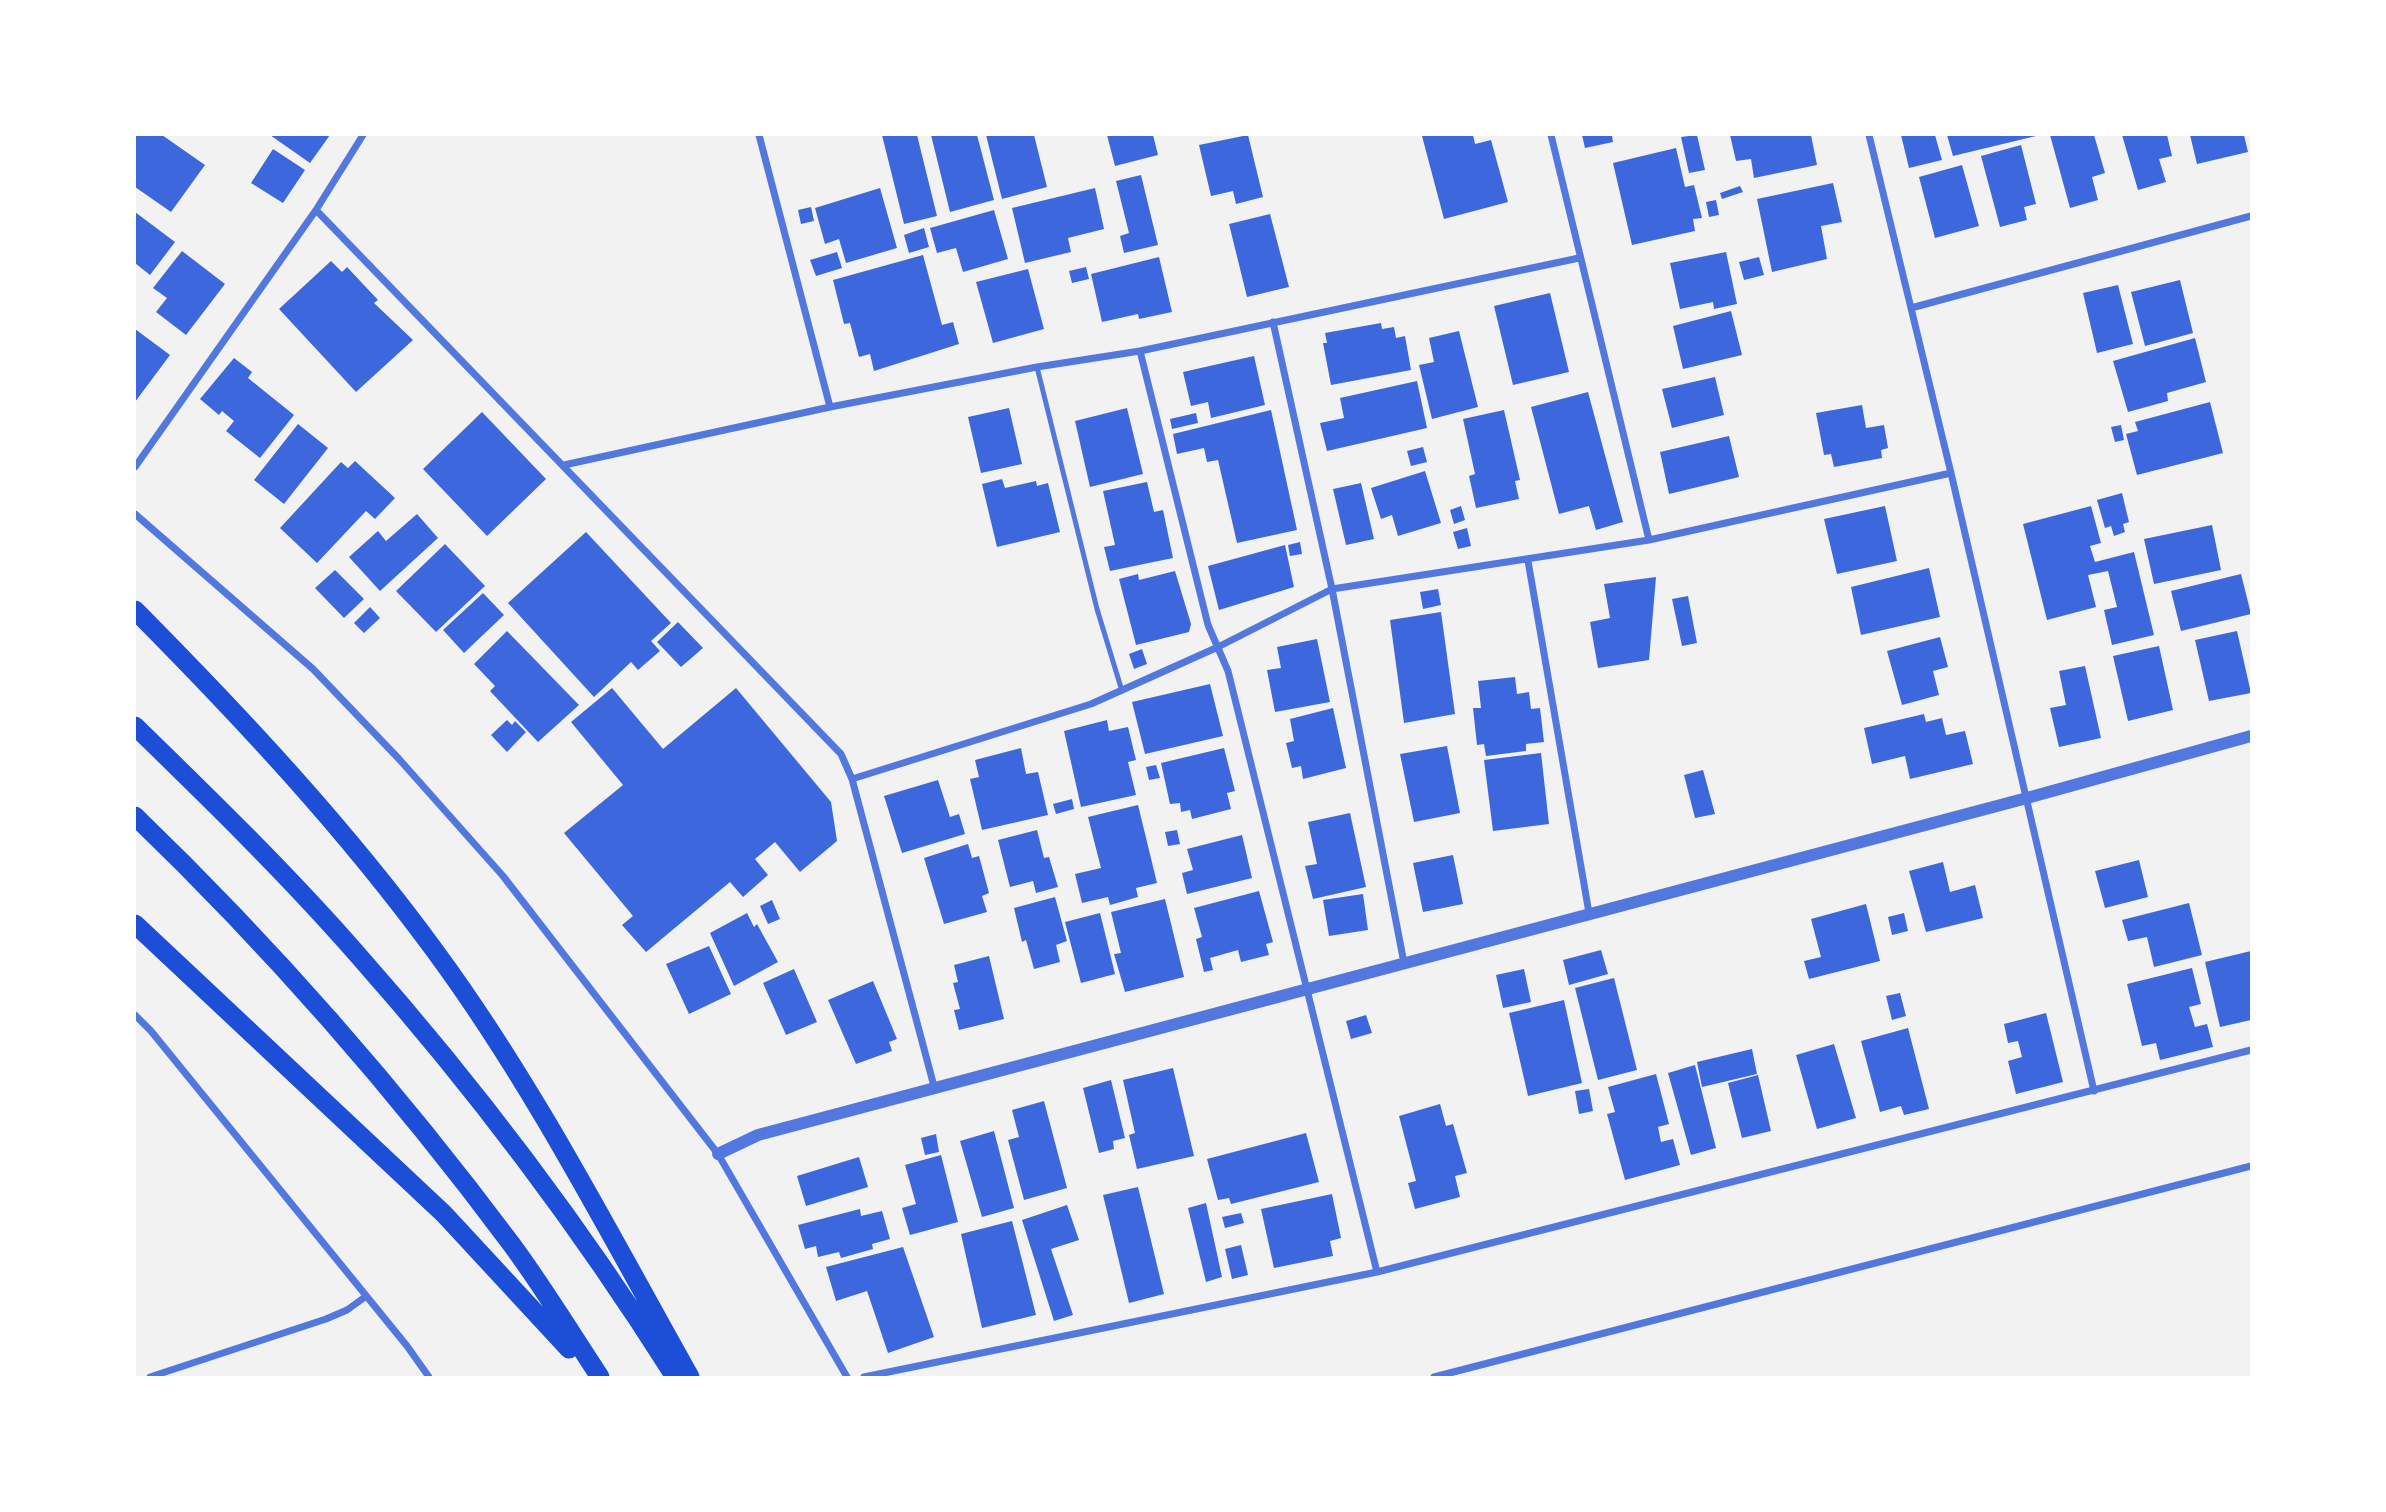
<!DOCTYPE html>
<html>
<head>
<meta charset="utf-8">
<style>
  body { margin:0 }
  #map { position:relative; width:2386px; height:1512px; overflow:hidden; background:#f2f2f2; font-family:"Titillium Web",sans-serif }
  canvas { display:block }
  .frame { position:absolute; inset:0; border:136px solid #fff; pointer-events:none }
</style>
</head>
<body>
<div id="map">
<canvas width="2386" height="1512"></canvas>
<div class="frame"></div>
</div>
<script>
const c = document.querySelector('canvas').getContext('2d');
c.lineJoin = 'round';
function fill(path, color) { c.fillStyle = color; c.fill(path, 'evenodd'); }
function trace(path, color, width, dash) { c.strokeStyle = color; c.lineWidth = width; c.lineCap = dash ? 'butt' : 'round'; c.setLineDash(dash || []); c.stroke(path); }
fill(new Path2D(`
  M135,135H162L205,165L171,212L135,187Z
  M270,135H330L310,163Z
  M882,135H917L937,216L904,224Z
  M931,135H977L994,200L950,212Z
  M986,135H1034L1047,187L1002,199Z
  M1107,135H1153L1158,155L1115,166Z
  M1248,135L1263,197L1236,204L1233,191L1211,196L1199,145Z
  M1428,135H1473L1475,144L1491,140L1508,202L1444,219L1422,136Z
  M1582,135H1612L1613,142L1585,148Z
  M1697,135L1705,170L1689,173L1681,137Z
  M1730,135H1811L1817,165L1754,178L1751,159L1736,161Z
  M1901,135H1935L1942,160L1909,168Z
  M1947,135H2036V136L1953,156Z
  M2050,135H2094L2105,173L2092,177L2098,200L2070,208Z
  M2122,135H2167L2172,156L2159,159L2166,182L2138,190Z
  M2190,135H2244L2248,152L2197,164Z
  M2021,145L2036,204L2024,207L2027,220L2000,227L1981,156Z
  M1676,148L1685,187L1694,185L1702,218L1693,219L1695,231L1632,245L1613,163Z
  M273,149L305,170L283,203L251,183Z
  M1962,165L1979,226L1935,238L1919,177Z
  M1141,175L1158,245L1124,253L1120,236L1129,233L1116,181Z
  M1833,183L1842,222L1821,226L1827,259L1772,272L1757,199Z
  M1740,186L1743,192L1722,199L1720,193Z
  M880,188L897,248L846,263L839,239L825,244L815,208Z
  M1095,188L1104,229L1068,238L1071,252L1025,263L1012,208Z
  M1716,200L1719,215L1709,217L1706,202Z
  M811,207L814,221L801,224L798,210Z
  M994,210L1008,259L963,272L956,248L937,253L930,228Z
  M135,212L175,242L150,275L135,263Z
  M1270,214L1289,287L1247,297L1229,224Z
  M924,228L929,247L909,253L904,235Z
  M182,251L225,284L186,335L156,312L167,298L153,288Z
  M837,252L842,268L816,276L810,260Z
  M1726,252L1737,304L1714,309L1713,302L1680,309L1670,263Z
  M923,255L942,325L953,322L959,344L874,371L870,354L859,357L850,323L844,324L833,280Z
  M1159,257L1172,312L1139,319L1138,314L1102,322L1091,274Z
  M1759,257L1764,275L1744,280L1739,262Z
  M331,261L342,272L347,267L378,300L374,303L413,340L356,392L279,309Z
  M1086,267L1089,279L1072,283L1069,271Z
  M1028,269L1044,329L993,343L976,282Z
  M2180,280L2193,333L2145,346L2131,292Z
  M2118,285L2133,344L2097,353L2083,293Z
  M1550,293L1569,372L1513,385L1494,306Z
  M1731,311L1742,355L1683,369L1673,326Z
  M1381,323L1382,329L1394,327L1396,338L1405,336L1411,370L1331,385L1323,343H1327L1325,333Z
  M135,329L170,355L135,402Z
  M1459,331L1478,407L1432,419L1419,365L1434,362L1429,338Z
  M2195,338L2206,382L2167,393L2168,401L2128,412L2113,361Z
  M1254,356L1265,405L1211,418L1208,402L1191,406L1183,372Z
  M234,358L252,372L248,378L294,415L260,458L226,431L234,421L222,411L219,415L200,399Z
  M1715,377L1724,415L1672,428L1662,389Z
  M1417,381L1427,428L1327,451L1320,423L1344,418L1340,398Z
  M1588,392L1623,522L1596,530L1589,506L1559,514L1531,407Z
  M2210,402L2223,453L2137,475L2126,434L2138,431L2135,422Z
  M1862,405L1866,428L1884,425L1888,448L1881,450L1882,458L1834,467L1831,454L1824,455L1816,413Z
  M1009,408L1022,464L981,473L968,417Z
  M1127,408L1143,474L1090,487L1075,421Z
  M1271,410L1297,530L1237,543L1218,460L1207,462L1204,448L1177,454L1173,434Z
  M1504,410L1520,480L1515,481L1519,499L1476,508L1469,476L1475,474L1463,419Z
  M482,412L546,479L487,536L423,469Z
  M1196,413L1198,423L1172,429L1170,419Z
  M298,424L328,448L284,504L254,480Z
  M2121,425L2124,440L2115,442L2111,427Z
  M1729,436L1739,477L1669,494L1660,452Z
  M1423,447L1427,462L1411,466L1407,451Z
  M355,461L395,498L375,519L366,511L317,563L280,528L341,462L348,468Z
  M1425,471L1441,523L1398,536L1392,515L1381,519L1371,488Z
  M1002,479L1005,488L1036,481L1037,486L1048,483L1060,532L997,547L982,484Z
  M1147,482L1154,512L1163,510L1173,558L1110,571L1104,547L1115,545L1103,491Z
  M1361,483L1374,539L1346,545L1333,489Z
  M2122,493L2129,522L2123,524L2125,532L2114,536L2111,526L2105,528L2097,500Z
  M1461,506L1465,520L1454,524L1450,510Z
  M1885,506L1897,561L1837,574L1824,519Z
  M2091,506L2101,543L2090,546L2095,562L2134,552L2154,635L2112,645L2104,610L2117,607L2108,571L2088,575L2096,607L2047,620L2023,524Z
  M417,514L438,538L380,591L349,557L378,531L386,541Z
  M2212,525L2221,570L2154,584L2144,539Z
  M1467,528L1471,546L1458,549L1453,532Z
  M586,532L671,623L651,641L660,651L638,670L631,662L594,697L508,603Z
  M1300,542L1302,554L1290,556L1288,545Z
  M445,544L485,586L436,632L396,591Z
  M1285,545L1294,587L1219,610L1208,566Z
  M1929,568L1940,617L1861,635L1851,587Z
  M335,570L364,599L344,618L315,588Z
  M1175,571L1191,624L1189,632L1136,645L1119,579L1138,574L1139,580Z
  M2241,574L2251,614L2181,631L2171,591Z
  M1656,577L1649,660L1598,668L1590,622L1610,618L1604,584Z
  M1438,589L1441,605L1423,609L1420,592Z
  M483,593L504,615L464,653L443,630Z
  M1688,596L1697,643L1682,646L1672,599Z
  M370,607L380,618L364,633L354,623Z
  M1441,612L1455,714L1404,723L1390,620Z
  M678,622L703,648L681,667L657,642Z
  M507,631L579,705L538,742L490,691L495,686L474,664Z
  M2237,631L2251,693L2209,701L2195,640Z
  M1940,637L1948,667L1933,671L1939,695L1902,705L1887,651Z
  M1317,639L1330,702L1275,712L1267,670L1281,668L1277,647Z
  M2159,646L2173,710L2128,721L2113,656Z
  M1142,649L1147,664L1134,669L1129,654Z
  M2085,666L2101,738L2059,747L2050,708L2066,705L2059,671Z
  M1515,677L1517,694L1529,692L1531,709L1540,708L1544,742L1526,744V751L1486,756L1484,744L1477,745L1473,708H1481L1478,681Z
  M1210,684L1223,736L1145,754L1132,702Z
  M612,688L663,749L736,688L831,802L837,841L800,872L775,842L755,859L768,875L743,897L730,882L646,952L622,925L633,916L564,833L623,785L571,722Z
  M1333,708L1346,768L1303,779L1301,766L1292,768L1286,743L1294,741L1290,719Z
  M1924,714L1926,722L1942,718L1946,735L1965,731L1973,764L1910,779L1905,756L1872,764L1864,728Z
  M507,720L512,725L515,721L526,732L507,752L491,735Z
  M1107,720L1109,731L1128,727L1136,760L1128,762L1136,795L1081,807L1064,731Z
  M1447,746L1460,813L1414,822L1400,754Z
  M1021,748L1026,774L1038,772L1048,815L982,830L970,779L979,777L975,760Z
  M1224,748L1235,791L1227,793L1231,809L1192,819L1190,810L1181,812L1180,803L1170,804L1161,763Z
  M1541,753L1549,824L1493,831L1484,760Z
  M1156,765L1160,778L1149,780L1146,767Z
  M1703,770L1715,814L1695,818L1684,775Z
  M938,780L950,817L959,814L965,834L902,853L884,796Z
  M1072,799L1074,809L1056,814L1053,804Z
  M1138,805L1157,883L1136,888L1138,897L1110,905L1108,897L1082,903L1075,874L1101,868L1088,817Z
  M1350,813L1366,887L1313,899L1305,866L1317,864L1308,822Z
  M1037,830L1044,858L1049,857L1058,887L1036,893L1033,881L1010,887L998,840Z
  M1177,830L1180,844L1168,846L1165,832Z
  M1242,835L1252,878L1187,894L1182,873L1193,870L1187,849Z
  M968,844L972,858L979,856L989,893L982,896L987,912L944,924L924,858Z
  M1453,855L1463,904L1423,912L1413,863Z
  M2139,860L2148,897L2105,908L2095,871Z
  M1943,862L1950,892L1975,885L1983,918L1926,932L1909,871Z
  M1259,891L1273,942L1266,944L1269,955L1241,962L1238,950L1210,958L1213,970L1204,972L1196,939L1202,937L1194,908Z
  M1363,894L1368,930L1329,936L1323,900Z
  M1055,897L1067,941L1056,945L1060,962L1034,969L1026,940L1022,942L1014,908Z
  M1165,899L1184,977L1125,992L1114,954L1121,953L1111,912Z
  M772,900L780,919L768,924L760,906Z
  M2189,903L2202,955L2154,967L2147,937L2128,941L2122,920Z
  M1866,904L1880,961L1809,979L1804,961L1821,957L1811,919Z
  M747,913L754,927L757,924L778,962L734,986L710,933Z
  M1100,913L1115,974L1081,983L1065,922Z
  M1904,913L1908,931L1892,935L1888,917Z
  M709,946L731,994L689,1014L666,964Z
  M1601,950L1608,974L1569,985L1563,960Z
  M2251,951V1020L2220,1027L2205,962Z
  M989,956L1004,1019L959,1030L954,1010L960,1009L953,983L958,982L954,965Z
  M2192,968L2201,1004L2189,1007L2195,1027L2207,1024L2213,1047L2160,1060L2156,1043L2142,1046L2127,984Z
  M794,969L817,1022L786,1035L763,983Z
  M1524,969L1531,1002L1503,1008L1496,975Z
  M1614,978L1637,1070L1598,1080L1575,988Z
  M873,981L897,1039L889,1042L892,1051L856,1064L828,1000Z
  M1900,993L1906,1016L1892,1020L1886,996Z
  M1564,1000L1582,1083L1528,1096L1509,1013Z
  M2046,1013L2063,1082L2016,1094L2008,1061L2022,1057L2018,1041L2008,1043L2004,1024Z
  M1366,1015L1372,1033L1351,1039L1346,1021Z
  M1908,1028L1929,1109L1904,1115L1901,1106L1880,1112L1861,1041Z
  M1834,1044L1856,1118L1817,1129L1796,1055Z
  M1752,1049L1757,1074L1702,1087L1697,1062Z
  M1695,1065L1716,1148L1691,1155L1668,1073Z
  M1173,1068L1194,1156L1137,1169L1129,1135L1135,1133L1123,1080Z
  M1656,1074L1669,1124L1658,1127L1661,1142L1673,1139L1680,1165L1625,1180L1607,1114L1615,1112L1608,1087Z
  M1758,1075L1771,1131L1742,1138L1728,1083Z
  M1111,1080L1125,1138L1113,1141L1114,1149L1099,1153L1083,1088Z
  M1589,1089L1593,1111L1579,1114L1575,1091Z
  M1044,1101L1067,1188L1024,1200L1008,1140L1019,1137L1012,1110Z
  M1440,1104L1446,1126L1453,1124L1467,1173L1455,1176L1460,1197L1415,1209L1408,1183L1416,1181L1399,1116Z
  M994,1131L1014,1208L982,1217L960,1141Z
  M1306,1133L1319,1182L1231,1204L1229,1198L1218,1200L1207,1159Z
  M936,1134L939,1152L925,1155L921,1138Z
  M941,1155L958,1222L910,1235L902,1208L916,1204L905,1165Z
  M859,1157L868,1187L806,1206L797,1176Z
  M1138,1187L1164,1294L1129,1303L1103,1195Z
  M1332,1194L1341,1238L1330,1241L1333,1256L1274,1268L1261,1209Z
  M1206,1203L1222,1277L1206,1282L1188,1208Z
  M1067,1205L1079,1240L1051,1249L1073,1315L1054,1321L1022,1220Z
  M860,1209L861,1216L882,1211L890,1239L872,1244L873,1249L841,1258L839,1252L818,1257L816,1246L805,1249L798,1225Z
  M1241,1213L1244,1223L1225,1228L1222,1217Z
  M1012,1221L1036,1315L982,1328L961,1234Z
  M1241,1245L1248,1275L1232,1279L1225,1249Z
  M903,1247L934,1337L888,1353L867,1291L836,1301L826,1267Z`), '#3d67dc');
trace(new Path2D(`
  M1037,367L1097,609L1122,691`), '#5277de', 5);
trace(new Path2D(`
  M759,135L830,407
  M1551,135L1649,540
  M1869,135L1951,473L2094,1091
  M316,210L841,754L852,779L935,1090
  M1911,308L2251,216
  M1273,322L1332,589L1404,963
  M1140,351L1208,625L1228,671L1377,1272
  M564,465L830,407L1037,367L1140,351L1579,258
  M135,467L316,210L363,135
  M135,514L313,669L399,759L503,876L718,1154L847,1377
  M1528,561L1589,913
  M852,779L1091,704L1218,647L1332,589L1649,540L1951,473
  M135,1015L151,1031L407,1346L429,1377
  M150,1377L326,1319L347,1310L365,1297
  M864,1377L1377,1272L2251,1050
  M1434,1377L2251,1166`), '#5277de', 7);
trace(new Path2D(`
  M718,1154L758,1135L2027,798L2251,736`), '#5277de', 12);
trace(new Path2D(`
  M135,610C242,718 345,828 435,951C533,1084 609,1233 690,1377
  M135,726C211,800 287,874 357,954C474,1086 581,1228 675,1377
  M135,816C272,948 398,1092 512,1245C543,1287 571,1333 600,1377
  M135,924L444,1214L569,1349`), '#1d4ed8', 19);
</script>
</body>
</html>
